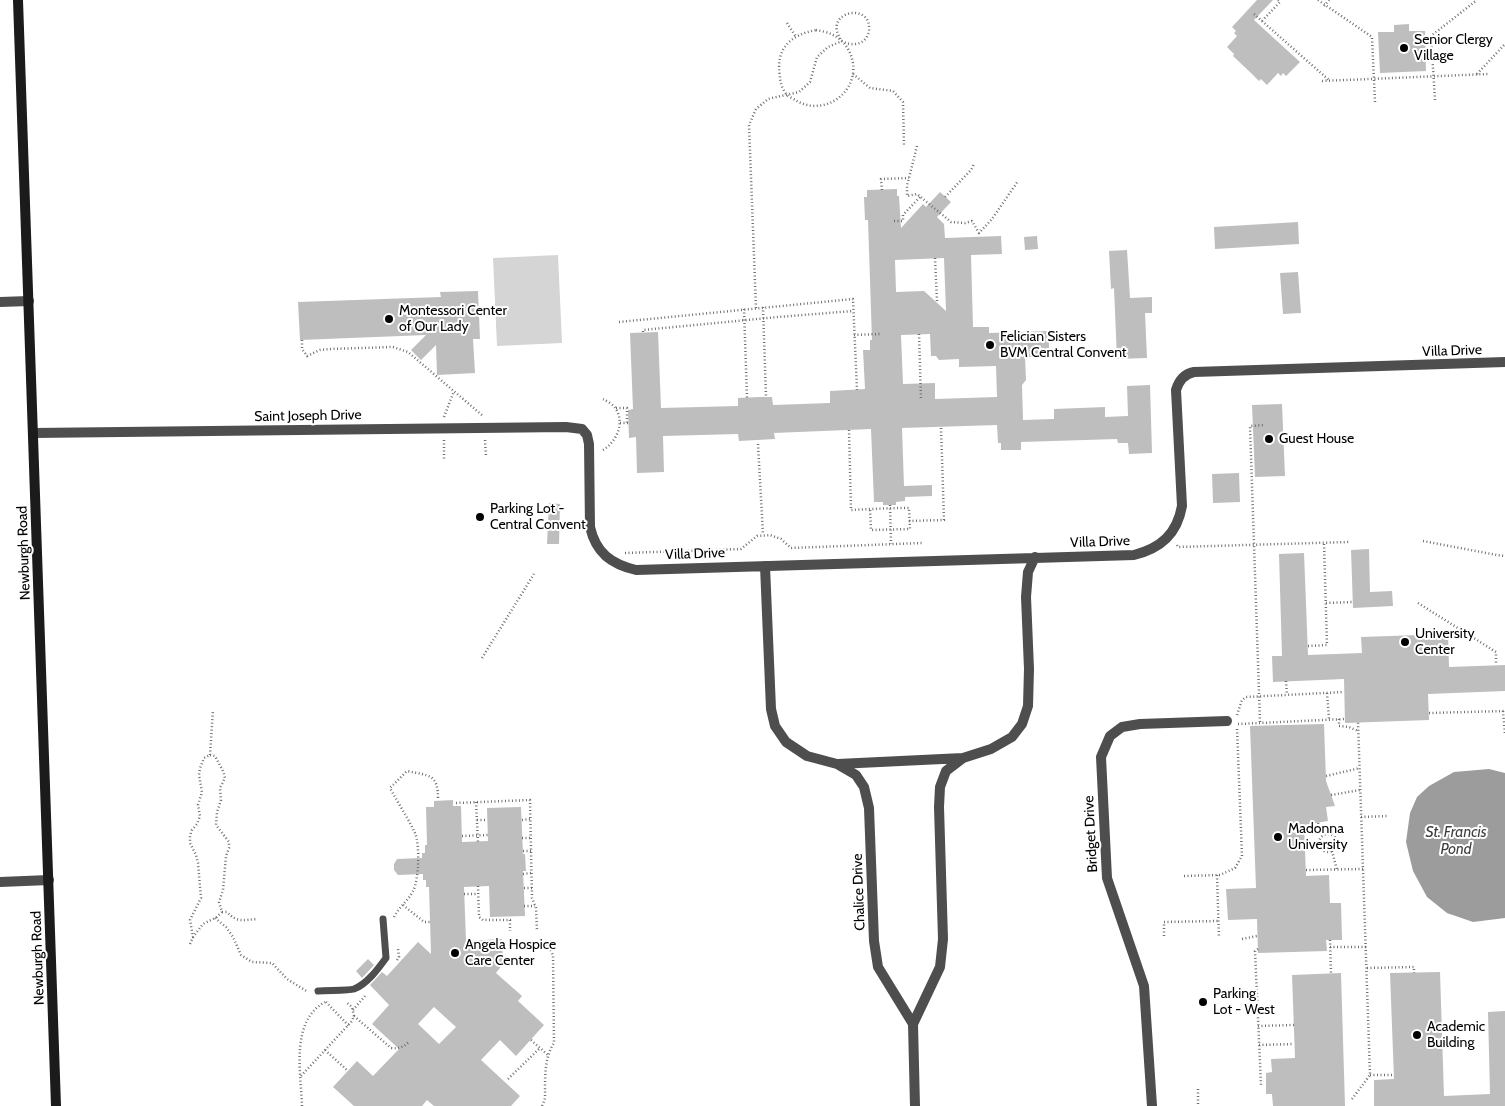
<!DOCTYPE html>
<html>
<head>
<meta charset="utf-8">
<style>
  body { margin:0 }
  canvas { display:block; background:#fff }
</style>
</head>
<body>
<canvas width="1505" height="1106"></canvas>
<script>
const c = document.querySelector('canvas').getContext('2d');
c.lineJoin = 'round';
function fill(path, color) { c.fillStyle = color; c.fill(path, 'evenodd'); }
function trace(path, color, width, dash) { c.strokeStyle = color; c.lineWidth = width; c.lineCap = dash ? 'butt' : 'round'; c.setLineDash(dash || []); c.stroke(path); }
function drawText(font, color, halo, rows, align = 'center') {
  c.font = font + ' Cabin,sans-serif'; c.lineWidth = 4; c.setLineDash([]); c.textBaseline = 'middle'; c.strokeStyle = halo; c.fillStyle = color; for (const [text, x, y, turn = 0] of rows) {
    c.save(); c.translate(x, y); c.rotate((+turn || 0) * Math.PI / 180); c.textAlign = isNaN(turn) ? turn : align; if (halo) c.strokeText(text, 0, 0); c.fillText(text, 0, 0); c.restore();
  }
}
fill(new Path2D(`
  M558,255L562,343L497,346L493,258Z`), '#d5d5d5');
fill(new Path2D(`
  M1489,769L1505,773V918L1473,922L1447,913L1427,897L1413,871L1406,842L1410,813L1417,797L1429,786L1454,772Z`), '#9c9c9c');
fill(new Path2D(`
  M1257,0H1273L1254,20L1300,62L1286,76L1283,73L1281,76L1278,73L1267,85L1261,79L1259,81L1252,74L1233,56L1234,54L1227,47L1237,36L1234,33L1236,31L1232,27Z
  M1409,24V31H1425L1426,71L1380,73L1378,32H1394V25Z
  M897,189V196H899L901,228L923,204L926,207L940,192L951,202L937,217L944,224L945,238L1001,236L1002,254L971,255L973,327H989V333L1049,331V353H1045V357H1025L1026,380L1022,385L1023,420L1054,419V409L1105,407V417L1128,416L1127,386L1150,385L1152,453L1129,454L1128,443H1118L1117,439L1021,442V450H1001V443H998L997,425L902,428L904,486L932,485V496L905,497V501L896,502V505H883V502H874L871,429L774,433L775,439L739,441L738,434L663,436L664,472L637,473L636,437L629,438L628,410L633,409L630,333L658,332L661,408L738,406V398L760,397H772L773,405L830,403V391L865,389L863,350H870V340H872L868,220H865L864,197H867V190ZM944,258L946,311L924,291L896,292L895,260ZM930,334L931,356H936L939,360L959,359V367L996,366L997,397L935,399V383L903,384L901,335Z
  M1298,222L1299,244L1215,249L1214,227Z
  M1037,236L1038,249L1025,250L1024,237Z
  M1127,250L1130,298L1152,297V313H1145L1147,358L1117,359L1114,288L1111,289L1109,251Z
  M1298,272L1301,313L1283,314L1280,273Z
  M478,291L480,339H473L475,373L437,375L436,345L421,360L411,350L426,335L300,340L298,302L441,297L440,292Z
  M1282,404L1285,476L1255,477L1252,405Z
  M1239,473L1240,502L1213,503L1212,474Z
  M549,503L560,504L559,544H547Z
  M1369,549L1370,592L1392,591L1393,606L1353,608L1351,550Z
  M1304,553L1308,655L1362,653L1361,637L1448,634L1449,667L1505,665V691L1428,694L1429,720L1345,723L1344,679L1273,682L1272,656H1282L1279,554Z
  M1324,724L1326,781L1335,806L1326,807L1328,821L1304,825L1306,876L1329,875L1330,903H1341L1342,940H1326L1327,951L1258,953L1257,919L1228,920L1226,889L1256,888L1250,726Z
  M453,800V806H461L462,842L488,841L487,808L521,807L523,854H525L526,871H523L525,916L490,917L489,886L464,887L466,941L502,939L503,964L496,973L522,996L518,1001L544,1025L516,1056L500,1040L481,1060L520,1096L511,1106H434L427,1100L422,1106H354L333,1087L357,1061L373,1076L399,1049L372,1024L389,1005L370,985L382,972L387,976L418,942L431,954L429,887H426V880H423V874L398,875L394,870V864L397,859L422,858V853H425V845H427L426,807H434V801ZM434,1007L456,1027L439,1044L418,1024Z
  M368,959L374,965L362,978L356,971Z
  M1440,972L1444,1096L1490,1094L1488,1012L1505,1011V1106H1374V1080L1394,1079L1390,973Z
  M1341,973L1345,1106H1273L1272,1094H1266V1073L1272,1072L1271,1059L1295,1058L1292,975Z`), '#bebebe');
trace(new Path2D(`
  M1318,0L1372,37L1375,102
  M1324,6L1329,0
  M1254,14L1330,81
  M1262,21L1280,2L1278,0
  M787,23L796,37
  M816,30C821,31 827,32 831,34C852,43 860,70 847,89C836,105 814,111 797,101C794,99 789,97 787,95C783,91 780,82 780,77C775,49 790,35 816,30Z
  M853,74L870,88L893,91L903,102L904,145
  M1477,74L1505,44
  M1322,81L1488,74
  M1435,100L1431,36L1477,0
  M917,146L907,186V196L917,194L951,222L965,223L972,221L979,233L992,219L1018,181
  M882,190L881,179L909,178
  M945,197L971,170L974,164
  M894,221H903V215L920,197
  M935,258L937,301
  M763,307L766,397
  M756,308L749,125L756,109L768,99L799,92L810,82L817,57L828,47L842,41C852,47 867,45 869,30C872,1 820,12 842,41
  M744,309L747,398
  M619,322L853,299L857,390
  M643,332V330L778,317L853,311
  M919,334L921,399
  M854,335L880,334
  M302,340V349L307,356L320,350L329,349L393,347L408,352L483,416
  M616,408H627V423
  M444,417L454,391
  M620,423H629
  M849,430L851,510C870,509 890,508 909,508L910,529L871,530L870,509
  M444,440V459
  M485,440L486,457
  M758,444L763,535
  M603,450C616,442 625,424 616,409C614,405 607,401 603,399
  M890,505L891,544
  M909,521L944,520L941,427
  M1423,541L1497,555L1505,556
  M1177,545L1178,547L1349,542
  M625,553L741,549L757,536L770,535L781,539L791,548L922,543
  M1326,603L1353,602
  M1418,603L1496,652V665
  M1308,646L1327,645L1324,544
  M482,658L534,574
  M1286,681L1287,695
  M1327,693L1329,719
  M1503,711L1505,734
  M1429,713L1505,711
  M1237,715L1242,700L1246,697L1344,692
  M1339,719V726L1349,727L1358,731
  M1260,722L1250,426L1264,425
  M1238,724L1345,719
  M210,755L215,756L223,771L225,778L220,788L221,800L217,812L216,825L229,842V848L226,856L223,890L219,902L222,912L217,917L203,924L193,937L190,920L201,898L198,863L196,855L190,843V836L192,830L197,824L200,816L198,805L202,792L199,775L200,768L204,758Z
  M210,755L213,710
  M1326,776L1360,768
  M1331,795L1360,790
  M476,802L478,842
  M456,803L530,800L532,898L536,908L537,931
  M1361,817L1388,816
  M477,820H487
  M522,820L530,819
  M1318,823L1323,835
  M1319 843a9 9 0 1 1 18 0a9 9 0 1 1-18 0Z
  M462,836L488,835
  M522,838H531
  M523,851H531
  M1332,851L1337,870
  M1306,870L1363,869
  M523,874L532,873
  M1217,875L1219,938
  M1184,876L1220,875L1235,868L1242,856L1237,728
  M478,886L479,917L483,920H510V931
  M524,888H532
  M464,894H478
  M403,905L424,922H430
  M524,906H535
  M222,912H227C237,923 244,920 257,919
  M394,917C399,907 408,901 413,891C419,881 420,844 415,833C408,818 398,803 390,788L407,771C429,776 438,773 438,799
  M215,918L226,927L233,937L241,955L252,962L272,963L287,979L308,992
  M1164,936V922L1219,921
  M1242,939L1257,936
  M1330,940L1331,973
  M190,944L193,937
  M1330,947H1366
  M1258,949L1255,951L1261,1085
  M397,960L399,957L398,949
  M1367,968L1414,967V973
  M326,1002L349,1026
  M353,1010L365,996
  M354,1016L391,1048C400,1049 403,1047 409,1042
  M1258,1026L1294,1025
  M531,1040L548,1055
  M1259,1045L1294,1044
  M325,1050L348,1071
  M1370,1075H1394
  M301,1076L352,1021L354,1016L352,1007L346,1002
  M508,1079L540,1048
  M1198,1089V1106
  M1352,1099L1370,1075L1358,722
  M302,1106C301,1073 290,1021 325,1002
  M542,1106C546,1098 545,1095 545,1086C545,1071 546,1055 554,1043L553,955L549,947L542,945`), '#707070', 2.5, [1, 2.5]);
trace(new Path2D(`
  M318,991C326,990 348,991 354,989C367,984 378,969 386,958L383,919`), '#4e4e4e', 7);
trace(new Path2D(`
  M0,302L29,301
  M33,433L566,427L582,429L587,435L589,444L590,527C596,553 611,564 636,570L1134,555C1161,548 1177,534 1182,506L1176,390C1179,380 1184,374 1194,372L1505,362
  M765,566L771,709L775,726L786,742L807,756L837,764L856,775L864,787L869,808L874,941L878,967L913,1024
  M838,764L963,758
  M0,882L49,880
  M915,1106L913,1024L940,967L943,939L939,807L940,787L946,771L963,758L991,749L1012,737L1022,724L1028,706L1029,669L1026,597L1028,572L1035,557
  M1152,1106L1144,986L1107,878L1101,757L1110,736L1122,727L1140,724L1227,721`), '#4e4e4e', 10);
trace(new Path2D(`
  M18,0L56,1106`), '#1b1b1b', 10);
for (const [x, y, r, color] of [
  [1404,48,5,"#000"],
  [389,319,5,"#000"],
  [990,345,5,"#000"],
  [1269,439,5,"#000"],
  [480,517,5,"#000"],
  [1405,642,5,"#000"],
  [1278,837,5,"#000"],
  [455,953,5,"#000"],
  [1203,1002,5,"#000"],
  [1417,1035,5,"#000"]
]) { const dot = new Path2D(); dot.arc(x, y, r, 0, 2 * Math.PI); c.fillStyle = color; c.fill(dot); trace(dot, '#fff', 2); }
drawText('14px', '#000', '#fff', [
  ["Senior Clergy",1414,40],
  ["Village",1414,56],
  ["Montessori Center",399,311],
  ["of Our Lady",399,327],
  ["Felician Sisters",1000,337],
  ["BVM Central Convent",1000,353],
  ["Guest House",1279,439],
  ["Parking Lot -",490,509],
  ["Central Convent",490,525],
  ["University",1415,634],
  ["Center",1415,650],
  ["Madonna",1288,829],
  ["University",1288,845],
  ["Angela Hospice",465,945],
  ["Care Center",465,961],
  ["Parking",1213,994],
  ["Lot - West",1213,1010],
  ["Academic",1427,1027],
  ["Building",1427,1043]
], 'left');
drawText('14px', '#000', '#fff', [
  ["Villa Drive",1452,351,-2],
  ["Saint Joseph Drive",308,416,-1],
  ["Villa Drive",1100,542,-2],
  ["Newburgh Road",24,553,-92],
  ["Villa Drive",695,554,-2],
  ["Bridget Drive",1091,834,-93],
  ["Chalice Drive",859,892,-92],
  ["Newburgh Road",38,958,-92]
]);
drawText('italic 15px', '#3d3d3d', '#fff', [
  ["St. Francis",1456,833],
  ["Pond",1456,850]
]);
</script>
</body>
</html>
